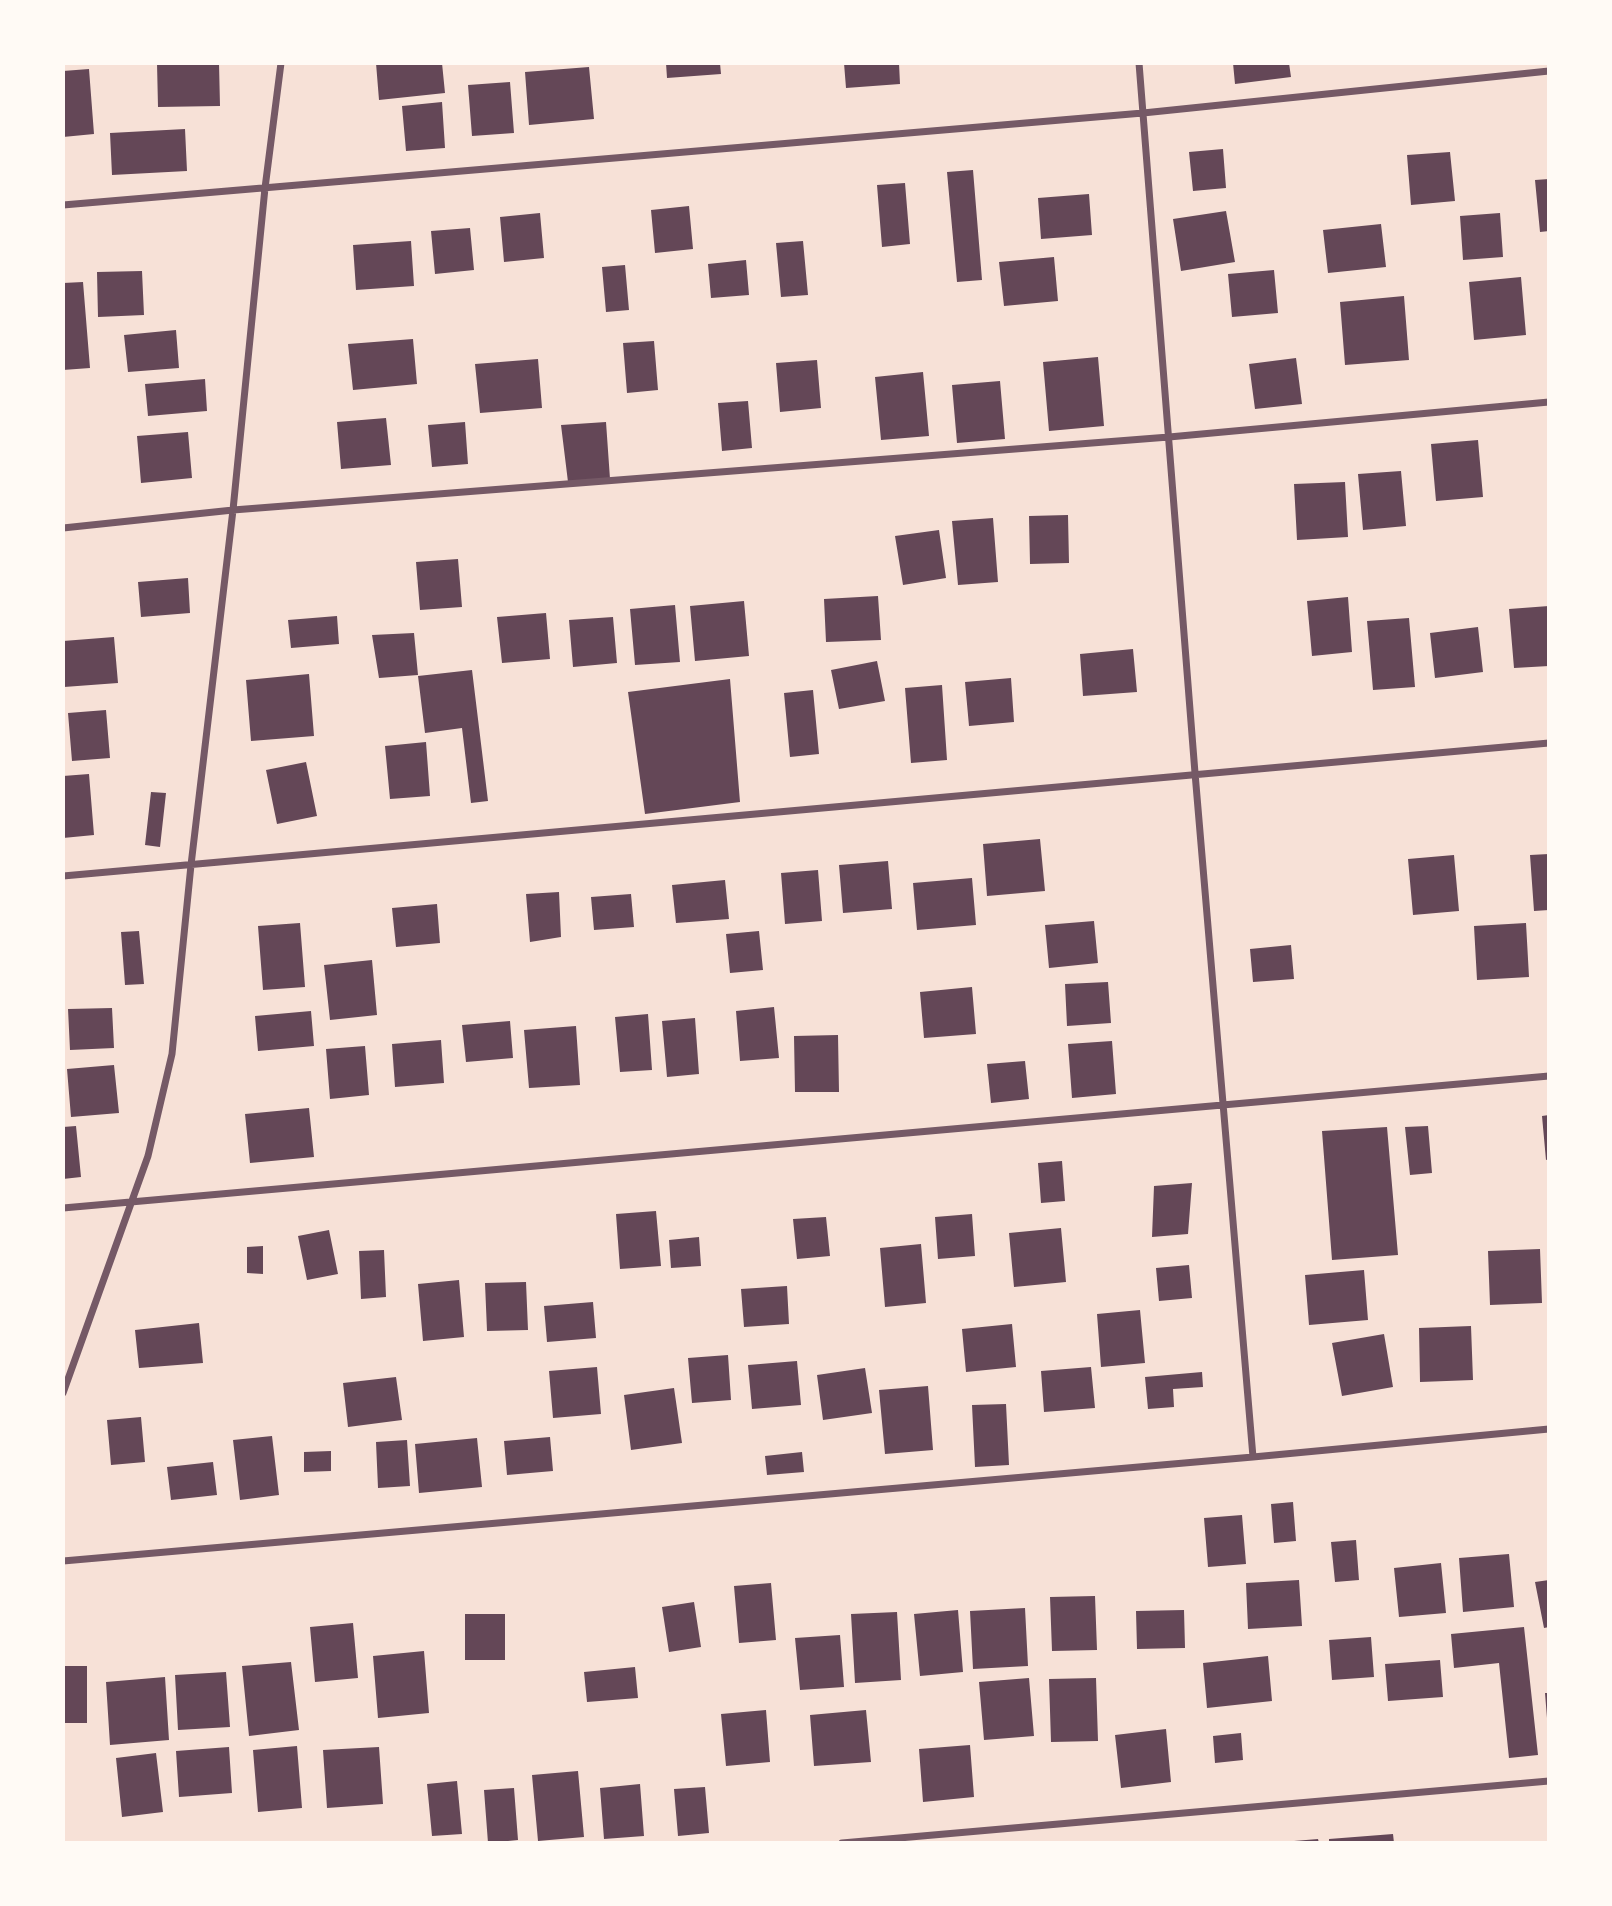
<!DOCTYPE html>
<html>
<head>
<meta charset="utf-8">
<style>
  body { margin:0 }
  #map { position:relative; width:1612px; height:1906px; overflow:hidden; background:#f7e1d7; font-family:Lato,sans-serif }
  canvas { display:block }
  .frame { position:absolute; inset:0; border:65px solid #fffaf5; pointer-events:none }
</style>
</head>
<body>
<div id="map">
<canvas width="1612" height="1906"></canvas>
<div class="frame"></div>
</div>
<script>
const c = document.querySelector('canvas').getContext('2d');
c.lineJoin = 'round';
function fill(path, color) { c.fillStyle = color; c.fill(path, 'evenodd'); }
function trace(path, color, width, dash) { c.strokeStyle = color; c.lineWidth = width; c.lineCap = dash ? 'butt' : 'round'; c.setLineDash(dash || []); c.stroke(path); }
fill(new Path2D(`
  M157,63H219L220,106L158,107Z
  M376,63H442L445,93L379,100Z
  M666,63H720L721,74L667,78Z
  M844,63H899L900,84L846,88Z
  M1233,63H1289L1291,77L1235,84Z
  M589,67L594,119L529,125L525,72Z
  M89,69L94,134L63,137V71Z
  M510,82L514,133L472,136L468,85Z
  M442,102L445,148L406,151L402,106Z
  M185,129L187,171L112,175L110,133Z
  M1223,149L1226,188L1193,191L1189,152Z
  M1450,152L1455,201L1411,205L1407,155Z
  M973,170L982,280L957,282L947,172Z
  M1549,179V231L1540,232L1535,180Z
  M905,183L910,244L882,247L877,185Z
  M1089,194L1092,235L1041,239L1038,198Z
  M689,206L693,249L655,253L651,210Z
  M1226,211L1235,262L1181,271L1173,219Z
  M540,213L544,258L504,262L500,217Z
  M1500,213L1503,257L1463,260L1460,216Z
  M1381,224L1386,267L1328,273L1323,230Z
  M470,228L474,270L435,274L431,231Z
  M411,241L414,286L356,290L353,245Z
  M803,241L808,295L781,297L776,243Z
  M1054,257L1058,301L1004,306L999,262Z
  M746,260L749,295L711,298L708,264Z
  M625,265L629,310L606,312L602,267Z
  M1274,270L1278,313L1232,317L1228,274Z
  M142,271L144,315L98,317L97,272Z
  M1521,277L1526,335L1474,340L1469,282Z
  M83,282L90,368L63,370V283Z
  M1404,296L1409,360L1345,365L1340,302Z
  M176,330L179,368L128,372L124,335Z
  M413,339L417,384L353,390L348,344Z
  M654,341L658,390L627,393L623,343Z
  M1098,357L1104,426L1049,431L1043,362Z
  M1296,358L1302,404L1255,409L1249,364Z
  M538,359L542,408L480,413L475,364Z
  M817,360L821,408L780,412L776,363Z
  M923,372L929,436L881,440L875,377Z
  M205,379L207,411L148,416L145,384Z
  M1000,381L1005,439L957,443L952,385Z
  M748,401L752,448L722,451L718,403Z
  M386,418L391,465L341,469L337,422Z
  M465,422L468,464L432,467L428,425Z
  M606,422L610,479L568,482L561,425Z
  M188,432L192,478L141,483L137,436Z
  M1478,440L1483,497L1436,501L1431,444Z
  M1401,471L1406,526L1363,530L1358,474Z
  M1345,482L1348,537L1297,540L1294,484Z
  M1068,515L1069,563L1030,564L1029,516Z
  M993,518L998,582L958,585L952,521Z
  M939,530L946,578L903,585L895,536Z
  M458,559L462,607L420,610L416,562Z
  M188,578L190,613L141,617L138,582Z
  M878,596L881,640L826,642L824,599Z
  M1348,597L1352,652L1312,656L1307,601Z
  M744,601L749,656L695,661L690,606Z
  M675,605L680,662L635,665L630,609Z
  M1549,606V666L1514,668L1509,609Z
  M546,613L550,659L502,663L497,617Z
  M337,616L339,644L291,648L288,620Z
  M613,617L617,663L573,667L569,620Z
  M1409,618L1415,687L1373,690L1367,621Z
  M1478,627L1483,672L1435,678L1430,633Z
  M414,633L418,675L379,678L372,635Z
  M114,637L118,683L64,687L63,641Z
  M1133,649L1137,692L1083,696L1080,654Z
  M877,661L885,701L839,709L831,670Z
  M472,670L488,801L471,803L462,728L425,733L418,676Z
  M309,674L314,736L251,741L246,680Z
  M1011,678L1014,722L969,726L965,682Z
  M730,679L740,802L645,814L628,692Z
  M942,685L947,760L911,763L905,688Z
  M813,690L819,754L790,757L784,693Z
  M106,710L110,758L72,761L68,713Z
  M426,742L430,796L390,799L385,746Z
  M306,762L317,816L277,824L266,770Z
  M89,774L94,835L63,838V776Z
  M151,792L166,793L160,847L145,845Z
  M1040,839L1045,891L987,896L983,844Z
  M1549,854V910L1534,911L1530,855Z
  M1454,855L1459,911L1413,915L1408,859Z
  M888,861L892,909L843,913L839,865Z
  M818,870L822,921L785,924L781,873Z
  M972,878L976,925L917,930L913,883Z
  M725,880L729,919L676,923L672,885Z
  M559,892L561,937L530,942L526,894Z
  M631,894L634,927L594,930L591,897Z
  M437,904L440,943L396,947L392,908Z
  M1094,921L1098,963L1049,968L1045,925Z
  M300,923L305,987L263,990L258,926Z
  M1526,923L1529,977L1477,980L1474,926Z
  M139,931L144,984L125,985L121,932Z
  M759,931L763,970L730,973L726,934Z
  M1291,945L1294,979L1253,982L1250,949Z
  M372,960L377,1015L330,1020L324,965Z
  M1108,982L1111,1023L1067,1026L1065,984Z
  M972,987L976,1034L924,1038L920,992Z
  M774,1007L779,1058L740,1061L736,1011Z
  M112,1008L114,1048L70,1050L68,1009Z
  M311,1011L314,1046L258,1051L255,1016Z
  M648,1014L652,1070L620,1072L615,1017Z
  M695,1018L699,1074L667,1077L662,1021Z
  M510,1021L513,1058L466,1062L462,1025Z
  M576,1026L580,1085L529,1088L524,1030Z
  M838,1035L839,1092H795L794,1036Z
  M441,1040L444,1083L395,1087L392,1044Z
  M1112,1041L1116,1094L1072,1098L1068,1044Z
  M365,1046L369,1095L330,1099L326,1049Z
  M1025,1061L1029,1099L991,1103L987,1064Z
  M114,1065L119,1113L71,1117L67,1069Z
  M309,1108L314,1157L250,1163L245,1114Z
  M1549,1115V1159L1546,1160L1542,1116Z
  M76,1126L81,1177L63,1179V1127Z
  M1428,1126L1432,1173L1410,1175L1405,1127Z
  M1387,1127L1398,1255L1332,1260L1322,1131Z
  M1062,1161L1065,1201L1041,1203L1038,1163Z
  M1192,1183L1188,1234L1152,1237L1154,1186Z
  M656,1211L661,1266L620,1269L616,1214Z
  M972,1214L975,1256L938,1259L935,1217Z
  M826,1217L830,1256L797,1259L793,1219Z
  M1061,1228L1066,1282L1014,1287L1009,1233Z
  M329,1230L338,1274L307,1280L298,1236Z
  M699,1237L701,1266L671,1268L669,1240Z
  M921,1244L926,1303L885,1307L880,1248Z
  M263,1246V1274L247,1273V1247Z
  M1540,1249L1542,1303L1490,1305L1488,1251Z
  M384,1250L386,1297L361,1299L359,1251Z
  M1189,1265L1192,1298L1159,1301L1156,1268Z
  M1364,1270L1368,1320L1309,1325L1305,1275Z
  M459,1280L464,1337L423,1341L418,1284Z
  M526,1282L528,1330L487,1331L485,1283Z
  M787,1286L789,1324L744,1327L741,1289Z
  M593,1302L596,1338L547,1342L544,1306Z
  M1140,1310L1145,1363L1101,1367L1097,1314Z
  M199,1323L203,1363L139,1368L135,1330Z
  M1012,1324L1016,1367L966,1372L962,1329Z
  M1471,1326L1473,1380L1420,1382L1419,1328Z
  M1384,1334L1393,1387L1342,1396L1332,1343Z
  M728,1355L731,1400L692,1403L688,1358Z
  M797,1361L801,1405L752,1409L748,1365Z
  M597,1367L601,1414L553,1418L549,1371Z
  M1091,1367L1095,1408L1044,1412L1041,1371Z
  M865,1368L872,1413L823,1420L817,1375Z
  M1202,1372L1203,1387L1173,1389L1174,1407L1148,1409L1145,1377Z
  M396,1377L402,1420L348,1427L343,1383Z
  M928,1386L933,1450L885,1454L879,1390Z
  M674,1388L682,1443L631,1450L624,1395Z
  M1006,1404L1009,1465L975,1467L972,1405Z
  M141,1417L145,1462L111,1465L107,1420Z
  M272,1436L279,1495L240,1500L233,1440Z
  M550,1437L553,1471L507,1475L504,1441Z
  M477,1438L482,1487L419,1493L415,1444Z
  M407,1440L410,1486L378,1488L376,1442Z
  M331,1451V1471L304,1472V1452Z
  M802,1452L804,1472L767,1475L765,1456Z
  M213,1462L217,1495L171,1500L167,1467Z
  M1293,1502L1296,1541L1274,1543L1271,1504Z
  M1242,1515L1246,1564L1208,1567L1204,1518Z
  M1356,1540L1359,1580L1335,1582L1331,1542Z
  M1509,1554L1514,1607L1463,1612L1459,1558Z
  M1441,1563L1446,1613L1399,1617L1394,1568Z
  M1299,1580L1302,1626L1248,1629L1246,1583Z
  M1549,1580V1627L1544,1628L1535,1582Z
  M771,1583L776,1640L739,1643L734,1586Z
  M1095,1596L1097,1650L1052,1651L1050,1597Z
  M694,1602L701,1647L669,1652L662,1607Z
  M1025,1608L1028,1666L973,1669L970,1611Z
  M958,1610L963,1672L920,1676L914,1614Z
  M1184,1610L1185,1648L1137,1649L1136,1611Z
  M897,1612L901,1680L855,1683L851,1614Z
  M465,1614H505V1660H465Z
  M353,1623L358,1678L315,1682L310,1627Z
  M1524,1627L1538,1755L1509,1758L1499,1663L1454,1668L1451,1634Z
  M840,1635L844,1687L800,1690L795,1638Z
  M1371,1637L1374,1677L1332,1680L1329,1640Z
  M424,1651L429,1713L378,1718L373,1656Z
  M1268,1656L1272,1701L1207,1708L1203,1663Z
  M1440,1660L1443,1697L1388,1701L1385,1664Z
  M291,1662L299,1730L249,1736L242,1666Z
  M63,1666H87V1723H63Z
  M635,1667L638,1698L587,1702L584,1672Z
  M226,1672L230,1727L178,1730L175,1675Z
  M165,1677L169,1740L110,1745L106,1682Z
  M1029,1678L1034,1736L984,1740L979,1682Z
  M1096,1678L1098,1741L1051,1742L1049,1679Z
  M1545,1693H1549V1718H1547Z
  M766,1710L770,1762L726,1766L721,1714Z
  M866,1710L871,1762L814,1766L810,1715Z
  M1166,1729L1171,1782L1121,1788L1115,1735Z
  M1241,1733L1243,1760L1215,1763L1213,1736Z
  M970,1745L974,1797L923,1802L919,1749Z
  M297,1746L302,1808L258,1812L253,1750Z
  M229,1747L232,1793L179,1797L176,1751Z
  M379,1747L383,1804L327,1808L323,1750Z
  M156,1753L163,1812L122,1817L116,1758Z
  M578,1771L584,1837L538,1841L532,1775Z
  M457,1781L462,1834L432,1836L427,1784Z
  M640,1784L644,1836L604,1839L600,1788Z
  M705,1787L709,1833L678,1836L674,1789Z
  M514,1788L518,1840L488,1843L484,1790Z
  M1393,1834L1394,1843H1329V1839Z
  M1318,1839L1319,1843H1294V1841Z`), '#644757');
trace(new Path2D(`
  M1139,63L1195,773L1253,1457
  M63,205L1143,113L1549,71
  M63,528L233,510L1169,437L1549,402
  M63,876L1549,743
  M63,1208L1549,1076
  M63,1393L148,1156L172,1054L191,865L233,510L265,188L281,63
  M63,1561L1253,1457L1549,1429
  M842,1843L1549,1781`), '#755966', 7);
</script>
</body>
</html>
